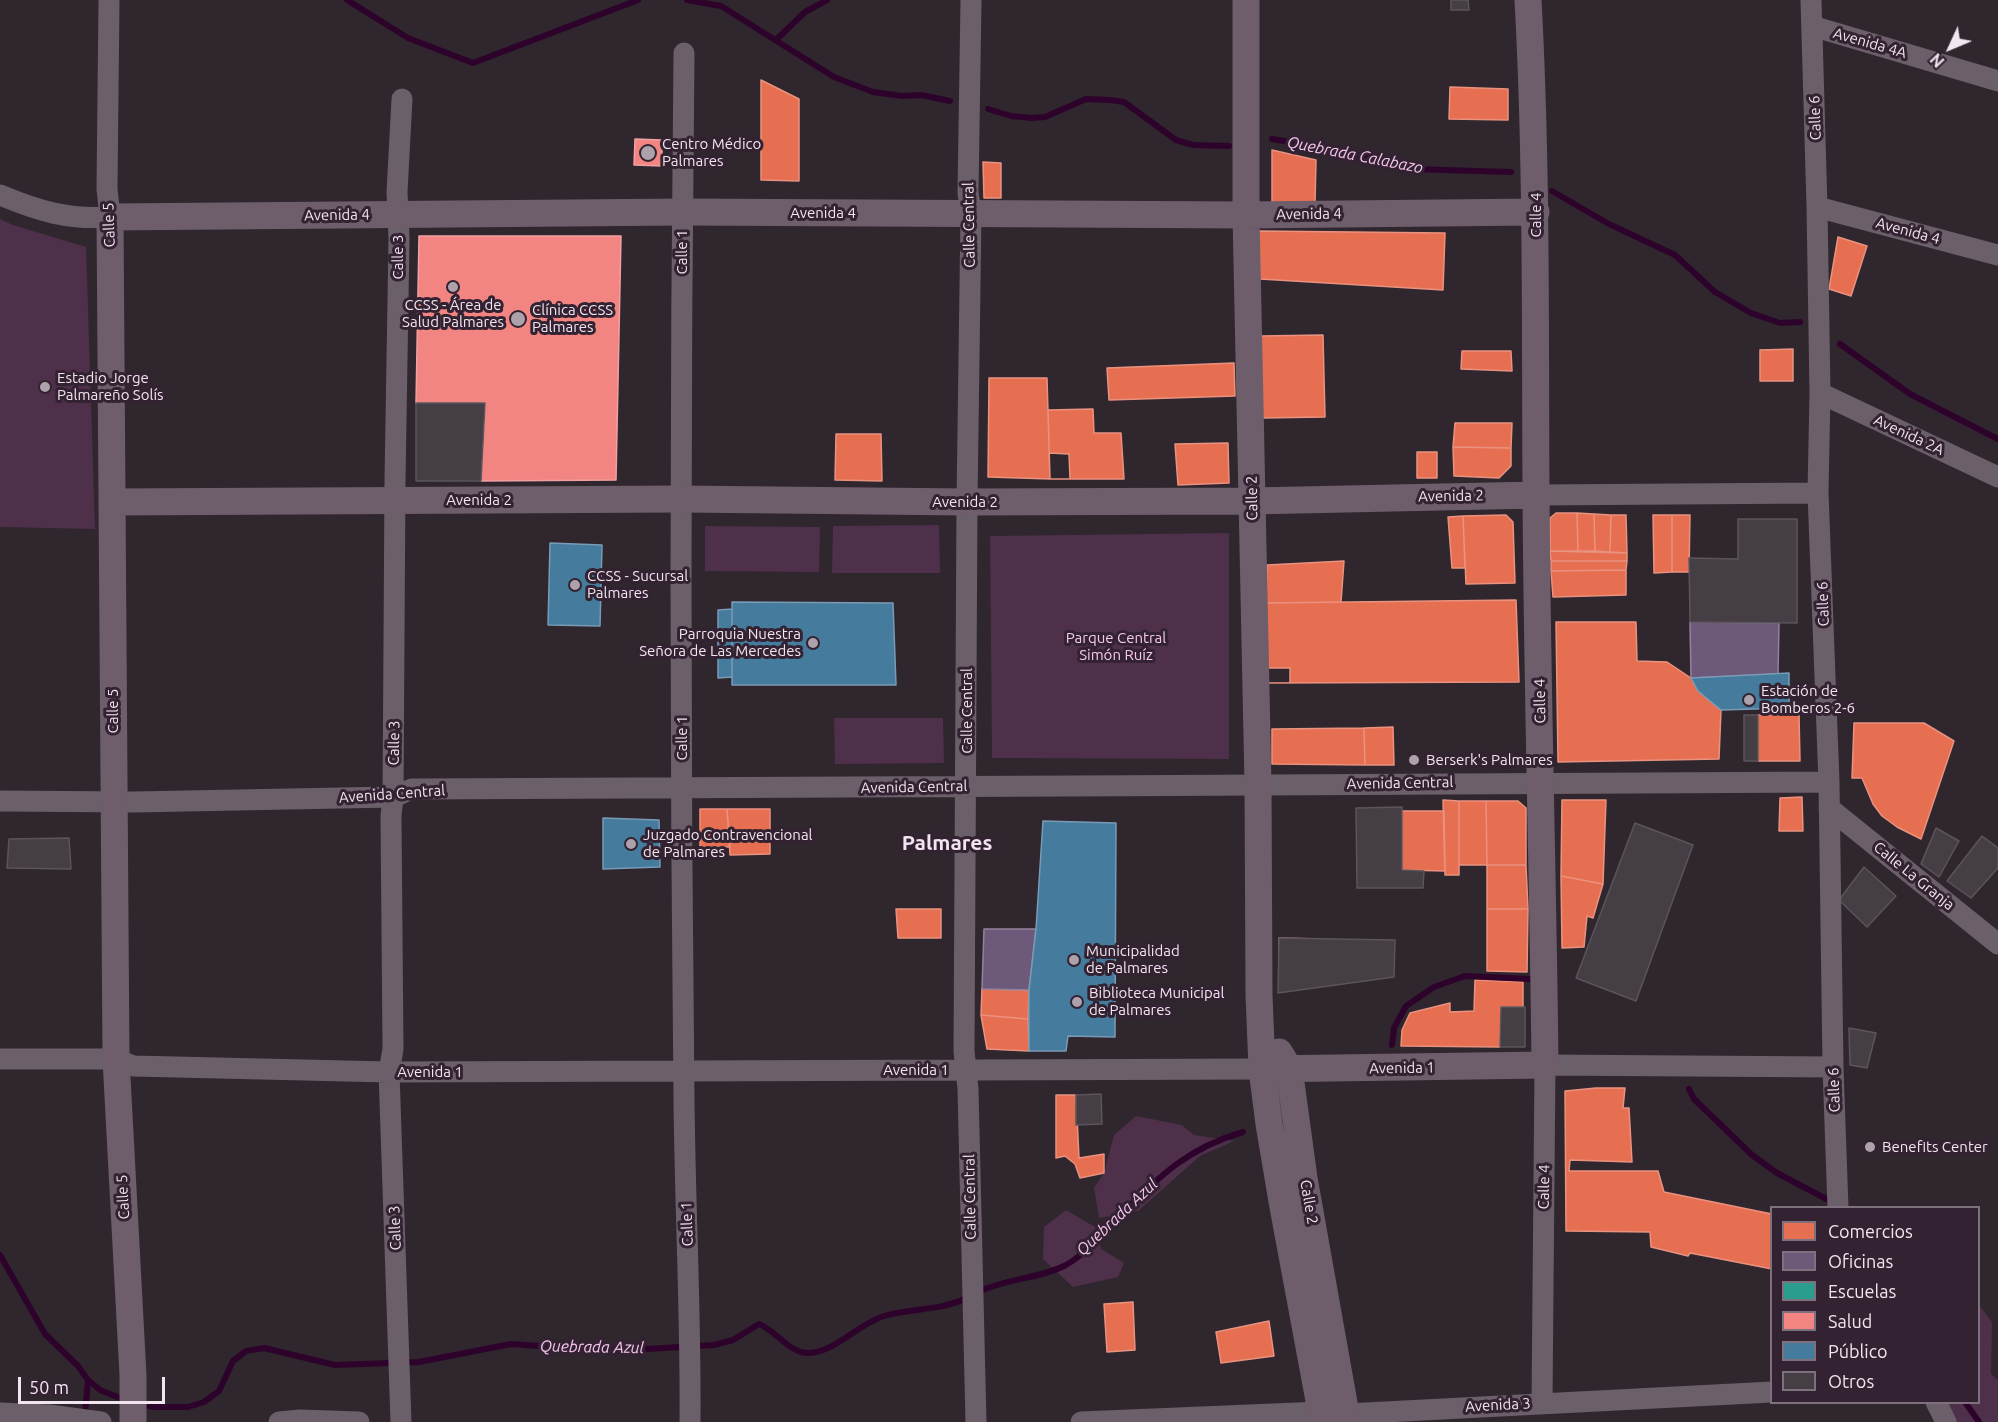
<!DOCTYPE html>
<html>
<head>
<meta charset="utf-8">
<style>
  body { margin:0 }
  #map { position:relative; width:1998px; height:1422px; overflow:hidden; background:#2f262e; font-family:Ubuntu,sans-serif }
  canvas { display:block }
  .legend { position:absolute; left:1770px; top:1206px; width:210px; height:198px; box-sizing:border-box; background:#332231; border:2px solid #7f707d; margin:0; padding:8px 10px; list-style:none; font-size:18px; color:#f1e5ef }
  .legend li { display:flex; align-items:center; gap:12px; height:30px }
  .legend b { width:30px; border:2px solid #7f707d }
  .north { position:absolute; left:1920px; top:18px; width:60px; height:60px; -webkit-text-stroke:4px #332231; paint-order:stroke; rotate:226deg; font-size:16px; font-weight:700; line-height:24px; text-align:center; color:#f1e5ef }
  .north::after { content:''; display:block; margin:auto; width:21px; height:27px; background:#f1e5ef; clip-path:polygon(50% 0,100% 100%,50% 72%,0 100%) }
  .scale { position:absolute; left:18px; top:1377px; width:147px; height:27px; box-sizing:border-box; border:3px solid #f1e5ef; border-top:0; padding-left:8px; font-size:18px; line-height:21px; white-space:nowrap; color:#f1e5ef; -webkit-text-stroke:4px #332231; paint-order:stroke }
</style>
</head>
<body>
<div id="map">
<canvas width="1998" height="1422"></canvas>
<ul class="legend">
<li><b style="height:16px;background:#e76f51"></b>Comercios</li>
<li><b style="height:16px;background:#6d597a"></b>Oficinas</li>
<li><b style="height:16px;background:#2a9d8f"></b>Escuelas</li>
<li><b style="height:16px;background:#f28482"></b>Salud</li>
<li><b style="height:16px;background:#457b9d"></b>Público</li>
<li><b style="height:16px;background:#463e45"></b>Otros</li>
</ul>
<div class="north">N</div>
<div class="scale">50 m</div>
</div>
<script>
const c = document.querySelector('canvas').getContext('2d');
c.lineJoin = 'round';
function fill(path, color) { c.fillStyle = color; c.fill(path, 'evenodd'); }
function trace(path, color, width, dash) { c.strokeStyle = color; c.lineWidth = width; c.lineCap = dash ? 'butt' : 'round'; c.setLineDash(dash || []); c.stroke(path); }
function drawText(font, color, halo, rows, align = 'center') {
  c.font = font + ' Ubuntu,sans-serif'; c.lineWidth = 6; c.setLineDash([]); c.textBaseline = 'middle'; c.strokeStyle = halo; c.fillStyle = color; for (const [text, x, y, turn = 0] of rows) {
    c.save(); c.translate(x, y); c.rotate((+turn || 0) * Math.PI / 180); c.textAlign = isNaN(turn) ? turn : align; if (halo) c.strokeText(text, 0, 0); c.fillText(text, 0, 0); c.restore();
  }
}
fill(new Path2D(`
  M0,219L13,225L86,247L95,529L0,527Z
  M939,525L940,573H832L833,526Z
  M705,526L820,527L819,572L705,571Z
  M1229,533V759L992,758L990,536Z
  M834,718H943L944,763L835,764Z
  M1136,1116L1182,1125L1194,1135L1234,1141L1200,1156L1138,1211L1099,1218L1094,1188L1104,1173L1114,1135Z
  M1066,1210L1095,1227L1101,1249L1124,1263L1118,1277L1073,1287L1043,1259L1044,1227Z
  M1979,1305L1992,1322L1991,1374L1998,1380V1422H1954L1944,1403L1978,1402Z`), '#4e304b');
const shops = new Path2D(`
  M761,80L799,99V181L761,180Z
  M1450,87L1508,89V120L1449,119Z
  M1272,150L1316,160L1315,204H1272Z
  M983,162L1001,163V198H984Z
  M1259,231L1445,233L1443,290L1260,279Z
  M1838,237L1867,246L1851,296L1829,289Z
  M1323,335L1325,417L1262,418L1260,336Z
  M1793,349V381H1760V350Z
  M1462,351H1511L1512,371L1461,369Z
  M1234,363L1235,396L1109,400L1107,368Z
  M989,378H1047L1050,479L988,477Z
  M1093,409L1094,433H1121L1124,479H1050L1048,410Z
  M1455,423H1512L1511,448L1453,447Z
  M836,434H881L882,481L835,480Z
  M1228,443L1229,483L1178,485L1175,444Z
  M1453,447L1511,448V466L1499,478L1454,476Z
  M1417,452H1437V478H1417Z
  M1049,453L1069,454L1070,479H1050Z
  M1556,513H1577L1578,551H1550V518Z
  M1577,513L1594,514L1595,551H1578Z
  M1594,514L1611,515L1610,552L1595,551Z
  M1506,515L1513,522L1515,583L1466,584L1463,516Z
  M1611,515H1626L1627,553L1610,552Z
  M1653,515H1672V572L1654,573Z
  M1672,515H1690L1689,572H1672Z
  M1463,516L1465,568H1452L1448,517Z
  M1550,551L1627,553V561H1551Z
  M1344,561L1341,602L1266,603L1267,565Z
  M1551,561H1627L1626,570L1551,571Z
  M1626,570V595L1553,597L1551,571Z
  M1516,600L1519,682L1268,683L1266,603Z
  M1556,622H1636L1637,661L1667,662L1691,678L1698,691L1721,710L1719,759L1558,762Z
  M1267,668H1290V683H1268Z
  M1799,714L1800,761H1758V715Z
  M1854,723H1924L1954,741L1921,839L1897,827L1882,816L1873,804L1862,778H1852Z
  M1393,727L1394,765H1365L1364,728Z
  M1364,728L1365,765L1272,764V729Z
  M1802,797L1803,831H1779L1780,798Z
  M1443,800L1459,801V875H1445Z
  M1562,800H1606L1603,884L1561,876Z
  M1459,801H1486L1487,865H1459Z
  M1486,801H1518L1526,808V865H1487Z
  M700,809H727L730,847H700Z
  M727,809H770V854L730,855Z
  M1402,811H1444L1445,871L1402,870Z
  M1487,865H1526L1528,909H1487Z
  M1561,876L1603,884L1593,918L1587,916L1584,947L1562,948Z
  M896,909H941V938H898Z
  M1487,909H1528L1527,972L1487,971Z
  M1279,938L1319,939L1318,956L1279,957Z
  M1475,980L1523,982V1007H1501L1500,1047L1401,1046L1402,1030L1410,1013L1450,1003V1012L1474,1011Z
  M982,989L1029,990L1028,1019L981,1015Z
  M981,1015L1028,1019L1029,1051L987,1049Z
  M1596,1088H1625L1623,1108H1629L1632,1162L1570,1160L1569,1171H1658L1664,1192L1772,1214V1269L1690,1253L1688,1256L1651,1247L1650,1232L1566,1231L1565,1091Z
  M1056,1095H1076L1079,1158L1104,1154V1173L1080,1178L1075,1164L1065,1156L1056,1158Z
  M1133,1302L1135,1350L1107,1352L1104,1304Z
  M1269,1321L1274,1356L1221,1363L1216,1332Z`);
fill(shops, '#e76f51');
trace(shops, '#ea9280', 1.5);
const offices = new Path2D(`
  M1690,622L1779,623L1778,674L1691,678Z
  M984,929H1036L1029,990L982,989Z`);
fill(offices, '#6d597a');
trace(offices, '#95839d', 1.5);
const schools = new Path2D(`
  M1056,969H1098L1097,1035L1057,1037Z`);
fill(schools, '#2a9d8f');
trace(schools, '#66b3ac', 1.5);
const health = new Path2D(`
  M635,139L662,140V166L634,165Z
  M419,236H621L616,480L481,481L485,403H416Z`);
fill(health, '#f28482');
trace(health, '#f2a1a3', 1.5);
const public = new Path2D(`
  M550,543L602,545L600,626L548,625Z
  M732,602L893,603L896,685H732Z
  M732,609V677L718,678V610Z
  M1789,673V708L1721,710L1698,691L1691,678Z
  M603,818L659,820L660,867L603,869Z
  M1043,821L1116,823L1115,1037L1068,1036L1066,1051H1029V990L1036,929Z`);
fill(public, '#457b9d');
trace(public, '#799bb6', 1.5);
trace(new Path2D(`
  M347,0L408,38L473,63L638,0
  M687,0L721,6L834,77L873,92L902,96L921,95L950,101
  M776,40L805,12L827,0
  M988,109L1011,116L1032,118L1045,117L1086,99L1110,100L1124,102L1176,140L1193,145L1229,146
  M1272,139L1342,151L1410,169L1511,172
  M1552,191L1609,224L1675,255L1715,292L1751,313L1780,323L1800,322
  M1840,344L1910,394L1998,439
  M1392,1045L1394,1028L1406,1006L1434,987L1465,976L1529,979
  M1689,1089L1694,1099L1752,1155L1777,1173L1832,1202
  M0,1255L45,1334L78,1366L88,1380L100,1390L125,1400
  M978,1292C1007,1278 1039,1279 1066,1265C1084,1255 1099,1237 1113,1222C1156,1180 1184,1149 1243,1132
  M1965,1402L1979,1422
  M141,1404L154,1407H188L204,1402L219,1391L233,1361L246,1351L264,1348L335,1365L419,1362L511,1344L613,1351L714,1345L733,1340L759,1324C777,1331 789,1354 810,1353C834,1352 859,1324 884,1316C914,1307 939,1312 969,1297
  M85,1415L88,1380`), '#2e032b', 6);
const building = new Path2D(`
  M1451,0H1468L1469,10H1451Z
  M416,403H485L481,481H416Z
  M1738,519H1797V623L1690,622L1689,558L1738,559Z
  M1744,715H1758V761H1744Z
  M1402,807V870L1424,871L1423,888H1357L1356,808Z
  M1635,823L1693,845L1636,1001L1576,978Z
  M1936,828L1959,841L1939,877L1921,864Z
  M1982,836L1998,848V868L1971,898L1947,881Z
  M69,838L71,869L7,868L9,839Z
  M1864,867L1896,896L1867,927L1839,900Z
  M1279,938L1395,940L1394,977L1278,993Z
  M1501,1007H1525V1047H1500Z
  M1849,1028L1876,1033L1867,1068L1850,1065Z
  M1101,1094L1102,1124L1076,1125V1095Z`);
fill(building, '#463e45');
trace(building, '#5c545b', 1.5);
trace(new Path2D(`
  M971,0L968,193L971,213L967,502L964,1051L968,1089L976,1422
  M1811,0L1817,207L1820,393L1818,493L1829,782L1833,1067L1838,1208
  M1812,26L1998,81
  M684,53C680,402 680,750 684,1099C685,1207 691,1314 690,1422
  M0,195C38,211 68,220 110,217L107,189L109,0
  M1817,207L1998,255
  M1820,393L1998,477
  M1536,495L1818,493
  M0,801L134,802L393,797L412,789C884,790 1357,782 1829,782
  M1829,808L1998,944
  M0,1059H116L133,1066L389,1072L1262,1069
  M1936,1402L1946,1422
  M1542,1403L1545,1065L1833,1067
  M0,1413L49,1415L101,1422
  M279,1422L300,1420L359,1422
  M401,1422L389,1072L393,1049L391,816L393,797L395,480L399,239L397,192L402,99
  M1081,1422L1321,1412L1346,1414L1772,1392`), '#6b5f6a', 21);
trace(new Path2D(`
  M1246,0V215L1258,784L1259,995L1262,1069L1269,1124L1283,1207L1323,1422
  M112,502L681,499L967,502L1251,501L1536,495
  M1279,1052L1289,1068L1304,1178L1346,1414L1345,1422
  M1262,1069L1545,1065C1543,874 1537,683 1536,492C1535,328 1537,164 1528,0
  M133,1422V1375L116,1059L110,217L683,212L1246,215L1536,212`), '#6e5d6b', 27);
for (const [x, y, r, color] of [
  [648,153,8,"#ada2ab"],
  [453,287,6,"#ada2ab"],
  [518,319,8,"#ada2ab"],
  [45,387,6,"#ada2ab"],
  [575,585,6,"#ada2ab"],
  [813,643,6,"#ada2ab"],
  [1749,700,6,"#ada2ab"],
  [1414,760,6,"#ada2ab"],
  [631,844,6,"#ada2ab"],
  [1074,960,6,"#ada2ab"],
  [1077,1002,6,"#ada2ab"],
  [1870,1147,6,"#ada2ab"]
]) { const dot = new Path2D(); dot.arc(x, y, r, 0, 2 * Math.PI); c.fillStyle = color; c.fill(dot); trace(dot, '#332231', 2); }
drawText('15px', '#f1e5ef', '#332231', [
  ["Avenida 4A",1870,43,16],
  ["Calle 6",1815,118,-92],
  ["Avenida 4",823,213],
  ["Avenida 4",1309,214,-1],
  ["Avenida 4",337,215,-1],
  ["Calle 4",1536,215,-90],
  ["Calle 5",109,225,-92],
  ["Calle Central",969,225,-91],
  ["Avenida 4",1908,231,15],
  ["Calle 1",682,252,-90],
  ["Calle 3",398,257,-90],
  ["Avenida 2A",1909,435,25],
  ["Avenida 2",1451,496,-1],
  ["Calle 2",1252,498,-91],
  ["Avenida 2",479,500],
  ["Avenida 2",965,502],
  ["Calle 6",1823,604,-92],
  ["Calle 4",1540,701,-91],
  ["Calle 5",113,711,-90],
  ["Calle Central",967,711,-90],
  ["Calle 1",682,738,-90],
  ["Calle 3",394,743,-89],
  ["Avenida Central",1400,783,-1],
  ["Avenida Central",914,787,-1],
  ["Avenida Central",392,794,-4],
  ["Calle La Granja",1914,876,39],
  ["Avenida 1",1402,1068,-1],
  ["Avenida 1",916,1070],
  ["Avenida 1",430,1072],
  ["Calle 6",1834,1090,-92],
  ["Calle 4",1544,1187,-89],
  ["Calle 5",123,1197,-93],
  ["Calle Central",970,1197,-91],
  ["Calle 2",1309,1202,80],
  ["Calle 1",687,1224,-92],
  ["Calle 3",395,1228,-92],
  ["Avenida 3",1498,1405,-3]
]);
drawText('15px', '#f1e5ef', '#332231', [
  ["Centro Médico",662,144],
  ["Palmares",662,161],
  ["CCSS - Área de",453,305,"center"],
  ["Salud Palmares",453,322,"center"],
  ["Clínica CCSS",532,310],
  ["Palmares",532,327],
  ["Estadio Jorge",57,378],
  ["Palmareño Solís",57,395],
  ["CCSS - Sucursal",587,576],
  ["Palmares",587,593],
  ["Parroquia Nuestra",801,634,"right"],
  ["Señora de Las Mercedes",801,651,"right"],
  ["Estación de",1761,691],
  ["Bomberos 2-6",1761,708],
  ["Berserk's Palmares",1426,760],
  ["Juzgado Contravencional",643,835],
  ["de Palmares",643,852],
  ["Municipalidad",1086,951],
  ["de Palmares",1086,968],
  ["Biblioteca Municipal",1089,993],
  ["de Palmares",1089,1010],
  ["Benefits Center",1882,1147]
], 'left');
drawText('15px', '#f6c7ef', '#332231', [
  ["Parque Central",1116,638],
  ["Simón Ruíz",1116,655]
]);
drawText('italic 16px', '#f6c6ef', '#332231', [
  ["Quebrada Calabazo",1355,155,11],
  ["Quebrada Azul",1117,1217,-43],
  ["Quebrada Azul",592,1347,1]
]);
drawText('bold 21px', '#f1e5ef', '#332231', [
  ["Palmares",947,843]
]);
</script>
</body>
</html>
